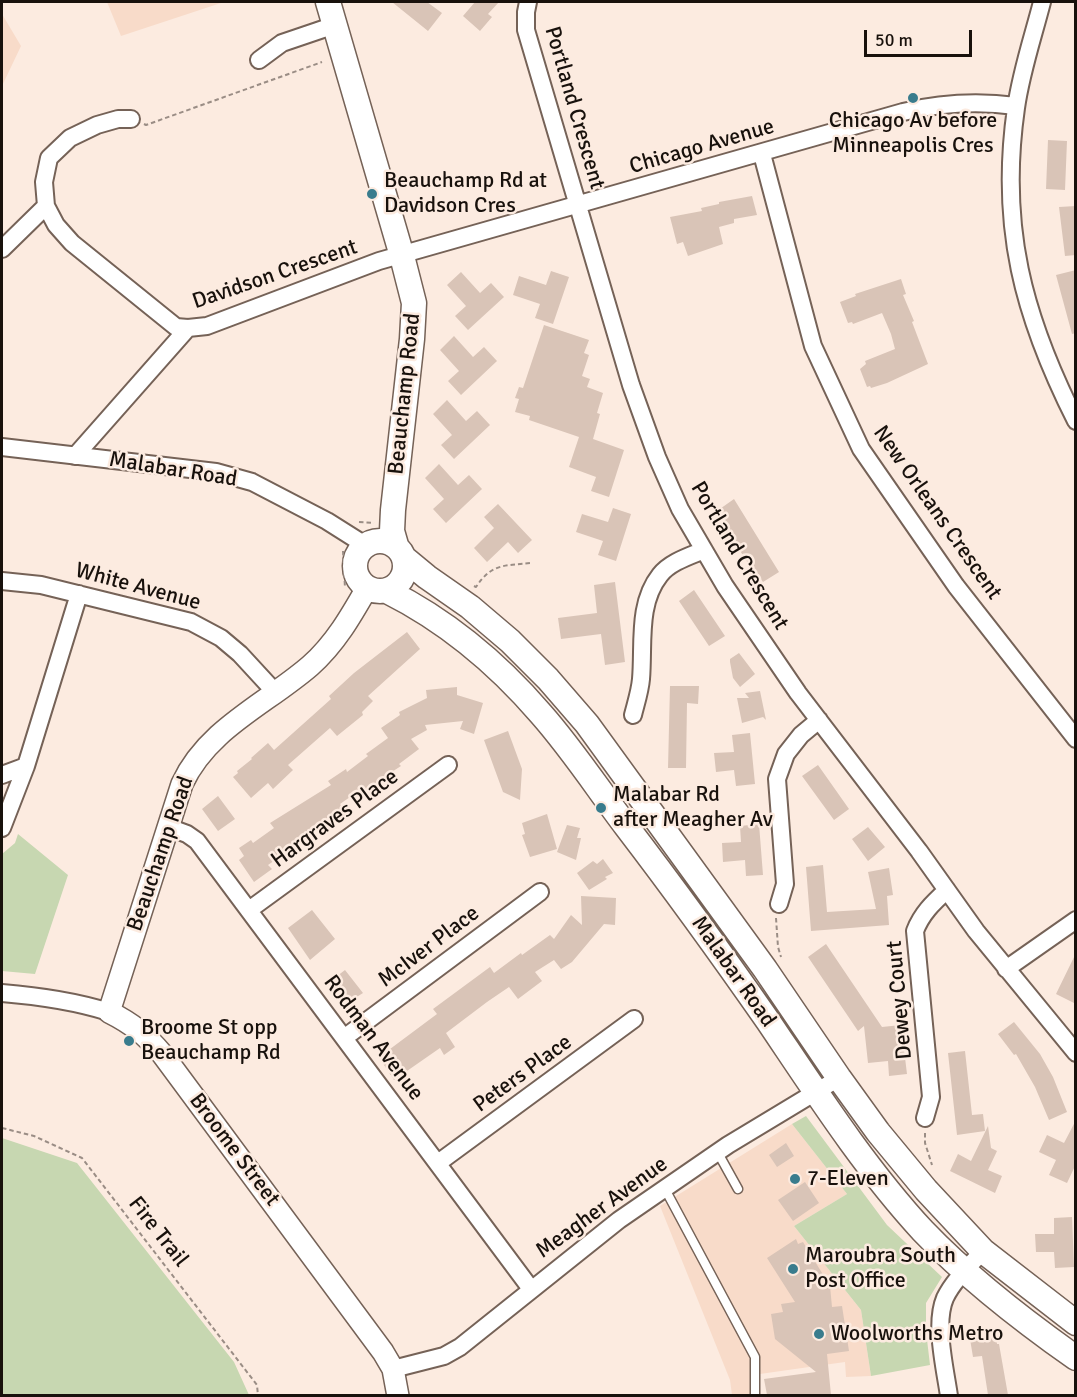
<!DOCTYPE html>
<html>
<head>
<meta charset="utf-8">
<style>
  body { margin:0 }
  #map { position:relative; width:1077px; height:1397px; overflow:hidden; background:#fcebe0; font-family:Signika,sans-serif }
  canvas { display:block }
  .frame { position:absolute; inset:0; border:3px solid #18110c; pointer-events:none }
  .scale { position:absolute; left:864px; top:30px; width:108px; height:27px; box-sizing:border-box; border:3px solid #18110c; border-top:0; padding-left:8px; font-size:18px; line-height:21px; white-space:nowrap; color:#18110c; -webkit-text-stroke:4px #fcebe0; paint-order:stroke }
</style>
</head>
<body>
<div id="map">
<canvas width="1077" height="1397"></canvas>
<div class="frame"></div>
<div class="scale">50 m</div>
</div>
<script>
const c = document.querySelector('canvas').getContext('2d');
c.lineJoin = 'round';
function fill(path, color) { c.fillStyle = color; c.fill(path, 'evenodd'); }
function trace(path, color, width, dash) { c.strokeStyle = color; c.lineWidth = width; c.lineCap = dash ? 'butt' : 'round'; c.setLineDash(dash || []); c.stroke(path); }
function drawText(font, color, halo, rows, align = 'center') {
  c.font = font + ' Signika,sans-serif'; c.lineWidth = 5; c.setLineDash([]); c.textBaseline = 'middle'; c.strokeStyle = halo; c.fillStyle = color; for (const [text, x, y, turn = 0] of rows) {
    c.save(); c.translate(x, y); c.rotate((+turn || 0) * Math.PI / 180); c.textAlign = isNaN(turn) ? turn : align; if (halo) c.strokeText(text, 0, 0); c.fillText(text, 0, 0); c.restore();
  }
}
fill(new Path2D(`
  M107,2H224L121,36Z
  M2,14L21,46L2,86Z
  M792,1124L847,1194L794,1226L861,1310L871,1376L846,1377L845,1362L795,1369L760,1374V1395H732L730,1380L660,1206Z`), '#f8dbc9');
fill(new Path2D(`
  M18,834L68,875L35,974L2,971V854L15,843Z
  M806,1116L887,1225L942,1277L926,1303V1331L930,1365L871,1376L861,1310L794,1226L847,1194L792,1124Z
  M2,1138L77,1163L234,1362L249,1395H2Z`), '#c7d7b1');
fill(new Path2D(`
  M392,2H427L442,13L428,31Z
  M475,2H499L488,14L492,17L480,31L463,16Z
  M1048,140L1067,141L1065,190L1046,189Z
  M752,196L757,215L734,219V223L719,227L723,244L688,256L683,242L677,244L670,217L702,211L701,208L719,204V202Z
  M1076,206V255L1065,256L1059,207Z
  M1076,270V333L1072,334L1056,275Z
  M551,271L569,277L553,324L535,318L540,304L513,295L519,276L546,285Z
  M461,272L480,293L491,283L504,297L468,330L455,316L466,306L447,285Z
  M901,279L906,294L903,295L914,321L912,322L928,364L887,383L871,388L870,386L867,387L860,369L866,364L865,361L895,349L891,334L882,313L853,324L852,322L848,323L840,302L856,296L855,294Z
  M544,325L589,340L584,353L589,355L582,376L590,379L587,387L603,393L597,413L600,414L593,439L624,450L609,497L591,491L596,477L569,467L579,437L529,420L530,416L515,412L519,399L515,398L519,387L523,388Z
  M454,336L473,357L484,347L497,361L461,395L448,381L459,371L440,350Z
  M447,400L466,421L477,411L490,425L454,459L441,445L452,435L433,414Z
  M439,464L458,485L469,475L482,489L446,523L433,509L444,499L425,478Z
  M734,499L779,572L763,582L745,559L717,511Z
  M498,504L532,540L518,553L508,542L487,562L474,548L494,528L484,517Z
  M613,508L631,514L616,561L598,555L603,541L576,532L582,514L608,522Z
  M615,582L625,662L605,665L601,634L561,639L558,618L597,613L594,585Z
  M694,590L725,636L709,646L679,601Z
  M407,632L420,649L368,696L373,701L362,712L363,715L337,736L330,728L288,765L293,770L273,789L268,783L251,798L233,777L238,773L237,771L252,759L251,758L268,743L274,750L331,699L329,696L354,673Z
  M739,653L755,674L740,687L733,678L730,662V659Z
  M670,686H699L698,704L687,703L686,768H668Z
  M457,687V695L483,703L474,734L460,729L463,721L425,725L427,730L411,739L419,749L399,764L401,766L381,779L383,782L367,795L363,788L340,804L343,808L322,822L325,825L308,836L307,833L286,848L288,851L268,865L272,869L254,882L239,860L244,856L239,848L251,840L253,843L274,828L270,823L331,785L328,781L346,769L347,772L368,756L366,754L388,738L381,728L400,715L399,712L427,698L426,690Z
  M760,691L766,720L763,717L742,723L737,698H749L745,693Z
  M508,731L522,769L520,800L503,792L484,740Z
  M750,733L755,784L736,786L734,770L716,772L714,753L734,752L732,735Z
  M818,765L849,809L834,820L802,776Z
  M218,796L235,819L218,831L202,809Z
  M547,814L557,849L530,857L522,835L525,834L522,823Z
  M759,824L763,875L746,876L745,860L723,862L722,843L741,842L740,826Z
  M567,825L580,828L577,838H581L576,860L557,852Z
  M868,827L885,847L868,861L852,839Z
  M603,859L613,873L605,877L607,879L589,890L577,873L593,861L597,864Z
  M823,865L827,912L876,909L868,872L889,868L893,895L887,896L889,925L811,931L806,867Z
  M581,896L616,898L615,925L604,924L572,962L561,969L554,960L535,972L542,981L518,999L509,987L487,1002L446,1033L455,1047L444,1055L440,1048L394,1080L382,1062L385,1059L382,1055L437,1014L433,1009L490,967L494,973L521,953L522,955L550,935L554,939L571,915L582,925Z
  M312,910L335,939L310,960L288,928Z
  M826,944L882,1027L901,1025L907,1074L889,1076L888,1061L868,1063L864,1026L858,1031L808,957Z
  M1076,953V1004L1056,994Z
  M345,970L363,993L344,1005L328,983Z
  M1014,1022L1040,1054L1053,1077L1067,1112L1049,1120L1035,1087L1016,1054L1014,1055L998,1034Z
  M965,1051L972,1115L983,1114L985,1131L957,1135L948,1053Z
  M1076,1120V1164L1067,1183L1049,1175L1056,1160L1039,1152L1047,1135L1064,1143Z
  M988,1126L991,1148L997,1151L988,1170L1002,1176L995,1193L950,1171L958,1154L971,1161Z
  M786,1143L794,1156L777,1167L769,1155Z
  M805,1182L819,1203L793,1221L778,1200Z
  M1072,1217L1074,1267L1055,1268L1054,1252H1036L1035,1234H1054V1218Z
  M796,1239L798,1244L803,1242L830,1286L832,1307L842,1306L849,1351L827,1354L831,1395H767L764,1379L816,1372L775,1339L771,1314L783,1312L781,1304L795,1302L767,1258Z
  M996,1335L997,1344H999L1008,1395H988L982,1356L973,1357L970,1339Z`), '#d9c4b7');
const service = new Path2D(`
  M718,1153L738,1189
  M665,1189L755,1357V1396`);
const minor = new Path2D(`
  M528,2L526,12V30L631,385L657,457L680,509L725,586L798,693L919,851L976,931L1076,1053
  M1042,2C1033,37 1021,72 1016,108C999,226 1023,316 1076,421
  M259,60L282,43L335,25
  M131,119H118L97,125L70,138L49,158L44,182L46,206L56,225L72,243L176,327L188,328
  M762,154L813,346L861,449L956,586L1076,739
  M2,249L46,206
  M2,447L216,472L252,482L327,521L365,545
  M75,456L188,328L207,326L379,261L903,112C941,103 978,101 1016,106
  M2,581L41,585L191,622L221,638L240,654L275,692
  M633,715C636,703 640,691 641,679C644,644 637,604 660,575C670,562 690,556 704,550
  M2,775L26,766
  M168,827L187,834L197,841L531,1289
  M2,828L26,766L79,594
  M779,904L785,884L777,779L786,754L801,735L819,720
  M249,910L448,765
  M1006,969L1076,920
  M2,993C39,996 74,1001 109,1012
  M344,1038L540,892
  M925,1118L931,1097L915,931C922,913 933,903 947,890
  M438,1163L634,1019
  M393,1369L444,1356L460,1347L619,1220L728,1145L839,1078
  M949,1396C945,1368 934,1324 945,1298C953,1281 970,1265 983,1251`);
const tertiary = new Path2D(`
  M367,588C351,616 335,644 310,666C266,704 207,729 182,784L109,1012C133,1024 146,1035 163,1055L383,1352L393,1369L398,1396`);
const secondary = new Path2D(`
  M328,2L402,256L414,303L412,339L393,510L392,531L396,545
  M355 566a25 25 0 1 1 50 0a25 25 0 1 1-50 0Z
  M404,558L427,577L470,607L510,641L548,679L587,724L765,969L839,1078L878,1132L926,1190L983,1251L1076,1323
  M387,591C445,620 498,664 541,714C572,749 598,789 626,826C675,890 722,955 768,1021C816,1092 864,1167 923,1231C968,1278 1022,1320 1076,1358`);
trace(service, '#756257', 11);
trace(minor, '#756257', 20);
trace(tertiary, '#756257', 24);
trace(secondary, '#756257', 27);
trace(new Path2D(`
  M144,124L146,125L322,62
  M359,522L374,523
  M343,551L345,588
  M474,586L476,587C492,563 504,566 531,563
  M776,918L778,947L781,957
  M2,1128L34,1136L82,1158L257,1385L258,1396
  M925,1133V1143L932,1165`), '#9a8d85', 2, [4.5, 3]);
trace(service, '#fff', 8);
trace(minor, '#fff', 16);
trace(tertiary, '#fff', 21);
trace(secondary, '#fff', 24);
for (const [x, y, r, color] of [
  [913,98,6,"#397c8d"],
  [372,194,6,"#397c8d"],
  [601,808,6,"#397c8d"],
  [129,1041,6,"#397c8d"],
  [795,1179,6,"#397c8d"],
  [793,1269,6,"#397c8d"],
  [819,1334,6,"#397c8d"]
]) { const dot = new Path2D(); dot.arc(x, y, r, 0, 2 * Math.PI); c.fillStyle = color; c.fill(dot); trace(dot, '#fcebe0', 2); }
drawText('22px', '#18110c', '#fcebe0', [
  ["Portland Crescent",574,108,74],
  ["Chicago Avenue",702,147,-16],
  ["Davidson Crescent",275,275,-19],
  ["Beauchamp Road",405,394,-84],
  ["Malabar Road",173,470,9],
  ["New Orleans Crescent",937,513,55],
  ["Portland Crescent",739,556,59],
  ["White Avenue",138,587,15],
  ["Hargraves Place",335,819,-36],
  ["Beauchamp Road",161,854,-71],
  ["McIver Place",429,947,-37],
  ["Malabar Road",733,972,55],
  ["Dewey Court",900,1000,-95],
  ["Rodman Avenue",373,1038,53],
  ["Peters Place",523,1074,-36],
  ["Broome Street",234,1150,53],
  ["Meagher Avenue",602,1208,-36],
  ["Fire Trail",158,1232,52]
]);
drawText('22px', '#18110c', '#fcebe0', [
  ["Chicago Av before",913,121,"center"],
  ["Minneapolis Cres",913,146,"center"],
  ["Beauchamp Rd at",384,181],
  ["Davidson Cres",384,206],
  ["Malabar Rd",613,795],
  ["after Meagher Av",613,820],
  ["Broome St opp",141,1028],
  ["Beauchamp Rd",141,1053],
  ["7-Eleven",807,1179],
  ["Maroubra South",805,1256],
  ["Post Office",805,1281],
  ["Woolworths Metro",831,1334]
], 'left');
</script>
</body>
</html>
